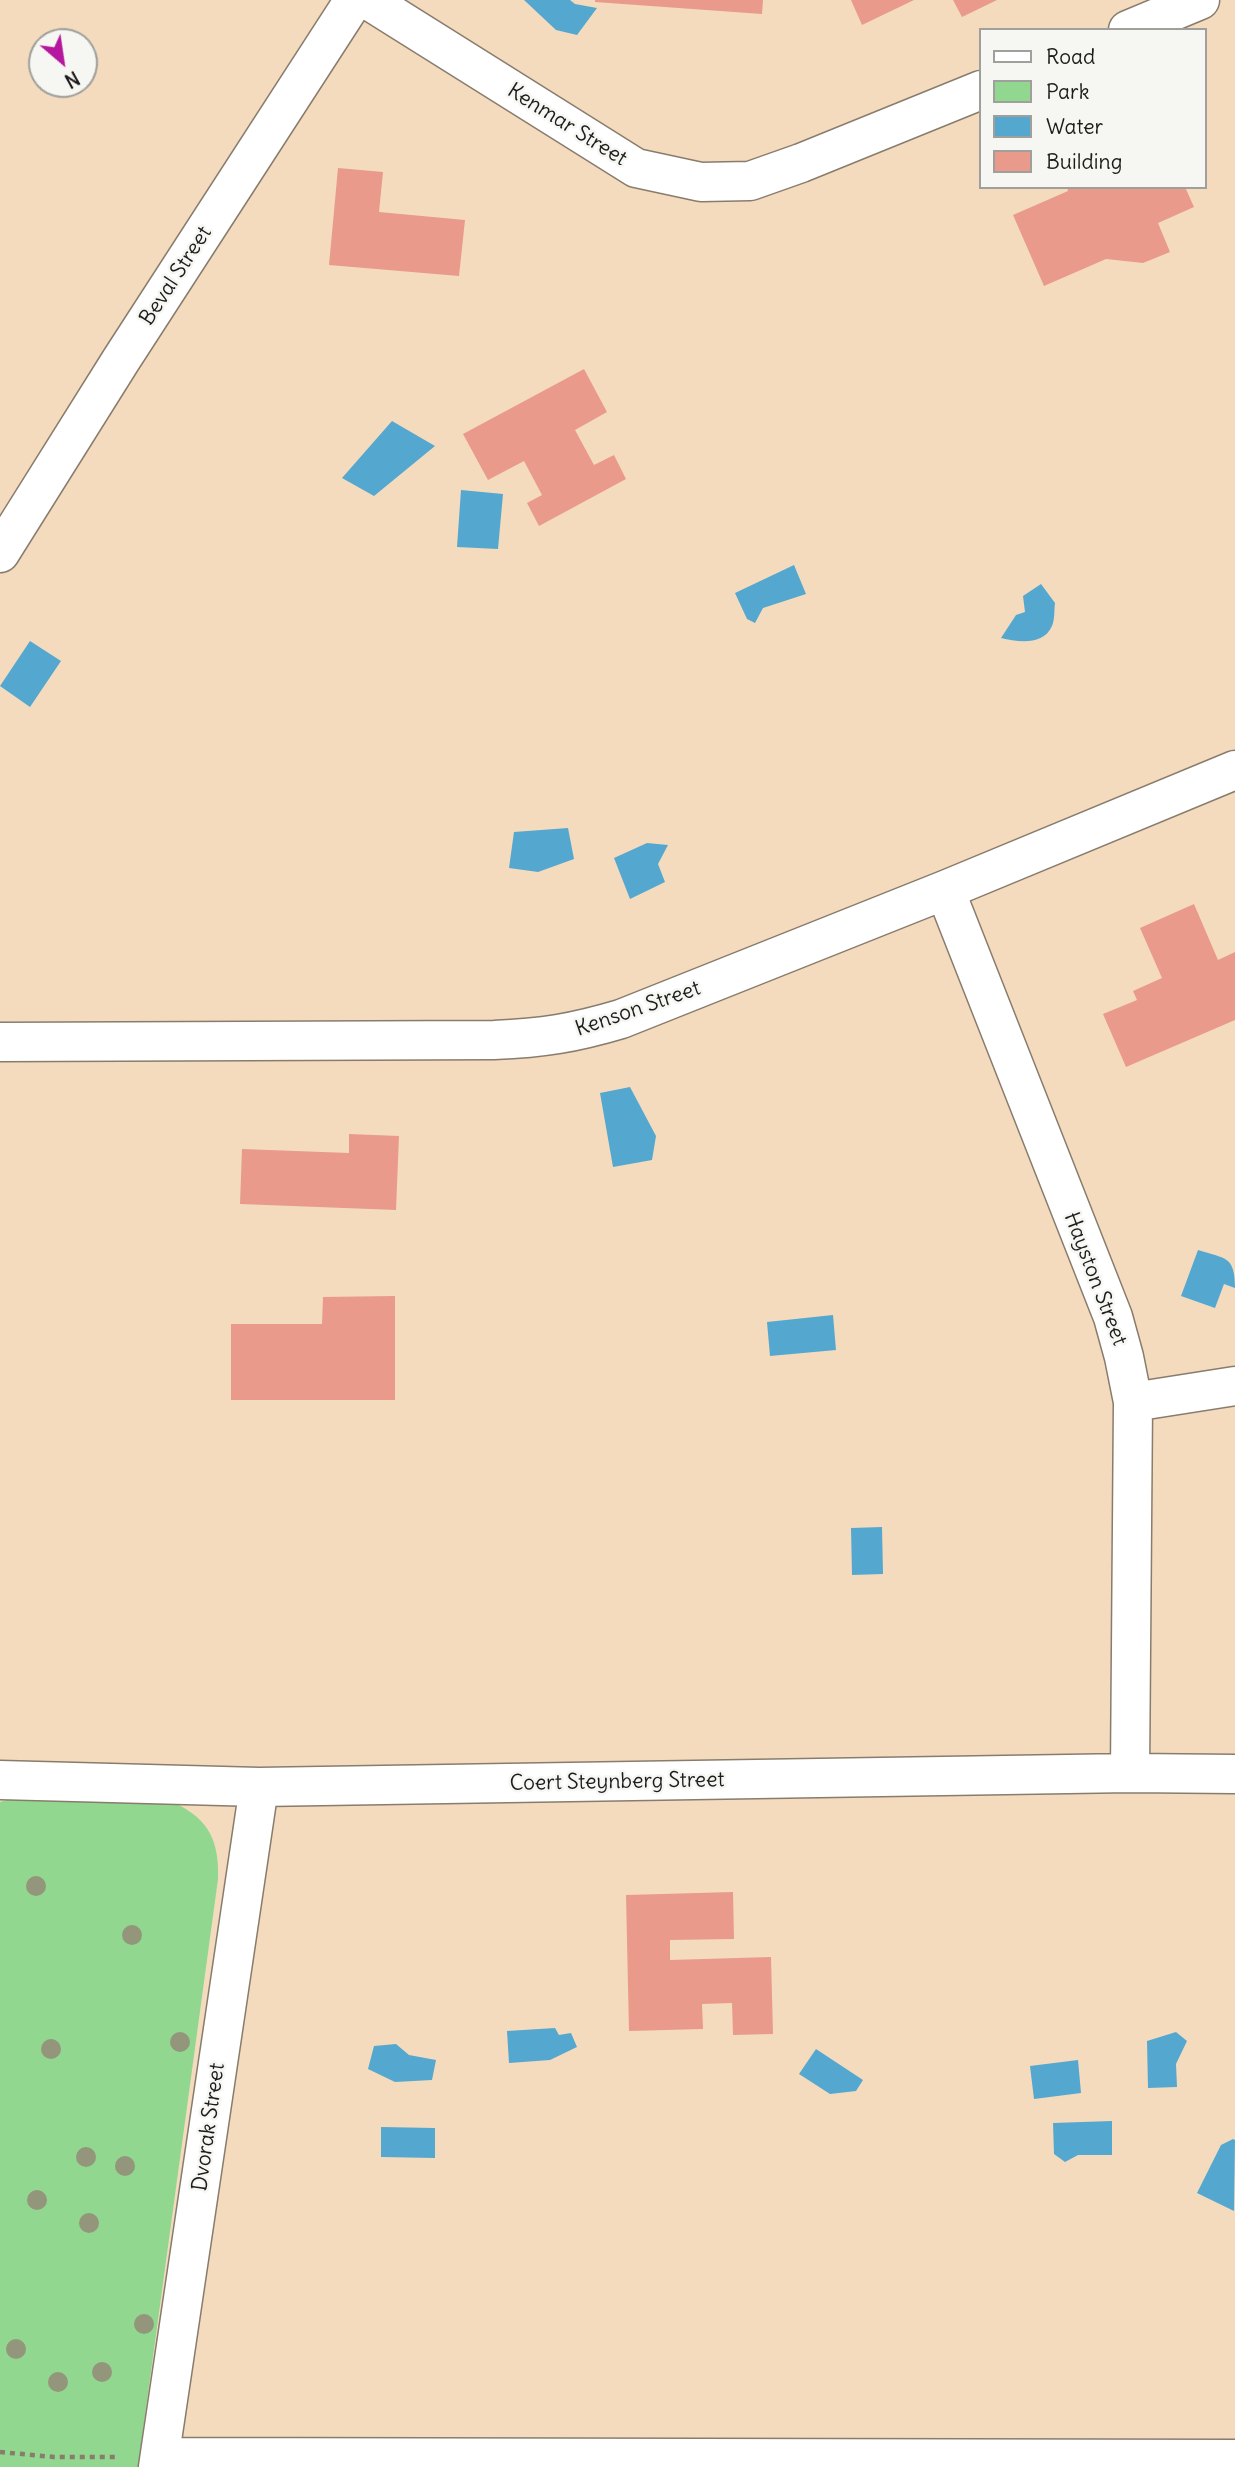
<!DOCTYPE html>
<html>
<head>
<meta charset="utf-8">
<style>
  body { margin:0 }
  #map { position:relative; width:1235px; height:2467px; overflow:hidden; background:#f4dbbe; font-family:Delius,sans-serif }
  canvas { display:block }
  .legend { position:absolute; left:979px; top:28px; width:228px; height:161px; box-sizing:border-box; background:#f6f6f2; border:2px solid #9f9f9c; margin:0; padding:9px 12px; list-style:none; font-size:21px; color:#1c1c1c }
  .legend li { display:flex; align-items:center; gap:14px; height:35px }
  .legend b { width:35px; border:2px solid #9f9f9c }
  .north { position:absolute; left:28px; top:28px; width:70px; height:70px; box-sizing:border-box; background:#f6f6f2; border:2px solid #9f9f9c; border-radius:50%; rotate:151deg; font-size:19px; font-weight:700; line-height:28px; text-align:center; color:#1c1c1c }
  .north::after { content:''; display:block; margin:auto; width:24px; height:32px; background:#b5179e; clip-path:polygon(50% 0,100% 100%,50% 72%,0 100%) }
</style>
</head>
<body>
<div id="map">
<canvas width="1235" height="2467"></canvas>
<ul class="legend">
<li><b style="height:9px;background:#fff"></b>Road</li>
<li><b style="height:19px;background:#91d790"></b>Park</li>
<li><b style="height:19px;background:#54a7cf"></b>Water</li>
<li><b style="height:19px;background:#e99a8b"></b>Building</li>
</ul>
<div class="north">N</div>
</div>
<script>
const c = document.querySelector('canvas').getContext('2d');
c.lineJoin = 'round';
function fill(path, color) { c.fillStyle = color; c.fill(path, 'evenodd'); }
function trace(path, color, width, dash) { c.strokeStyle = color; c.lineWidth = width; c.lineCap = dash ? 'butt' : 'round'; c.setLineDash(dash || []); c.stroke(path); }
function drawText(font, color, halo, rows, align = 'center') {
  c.font = font + ' Delius,sans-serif'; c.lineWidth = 5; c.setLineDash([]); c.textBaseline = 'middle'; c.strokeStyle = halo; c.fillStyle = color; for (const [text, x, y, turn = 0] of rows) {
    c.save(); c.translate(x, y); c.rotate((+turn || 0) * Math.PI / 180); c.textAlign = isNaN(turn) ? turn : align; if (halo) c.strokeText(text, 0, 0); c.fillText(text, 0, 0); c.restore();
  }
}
fill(new Path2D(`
  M7,1800L175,1803C210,1820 219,1842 218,1879L138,2467H0V1802Z`), '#91d790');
fill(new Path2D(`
  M524,0H570L575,4L597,8L577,35L556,30Z
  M392,421L435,446L374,496L342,478Z
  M461,490L503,494L498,549L457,547Z
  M794,565L806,594L763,608L755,623L747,619L735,593Z
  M1041,584L1055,603C1054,610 1055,619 1052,626C1043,646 1018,642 1001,638L1016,615L1025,612L1023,596Z
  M30,641L61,661L30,707L0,686Z
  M568,828L574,859L538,872L509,868L514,832Z
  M647,843L668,845L658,864L665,882L630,899L614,858Z
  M630,1087L656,1136L652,1160L613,1167L600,1093Z
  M1198,1250C1225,1259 1235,1255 1235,1288L1224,1284L1215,1308L1181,1296Z
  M833,1315L836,1350L770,1356L767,1322Z
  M882,1527L883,1574L852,1575L851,1528Z
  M555,2028L559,2035L571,2033L577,2047L550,2060L509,2063L507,2031Z
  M1176,2032L1187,2041L1176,2064L1177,2087L1148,2088L1147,2041Z
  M396,2044L409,2055L436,2060L432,2080L395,2082L368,2069L374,2046Z
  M816,2049L863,2080L856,2091L830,2094L799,2074Z
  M1078,2060L1081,2093L1034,2099L1030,2066Z
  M1112,2121V2155H1078L1065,2162L1054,2154L1053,2123Z
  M381,2127L435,2128V2158L381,2157Z
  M1233,2139L1235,2140L1234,2211L1197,2193L1221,2145Z`), '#54a7cf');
fill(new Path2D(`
  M595,0H763L762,14L595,2Z
  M851,0H914L862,25Z
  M953,0H997L962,17Z
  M338,168L383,172L379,212L465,220L459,276L329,265Z
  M1067,187H1185L1194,207L1158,223L1170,252L1143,263L1106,259L1044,286L1013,215L1068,191Z
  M584,369L607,412L575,430L594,465L614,455L626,479L539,526L527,503L542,495L524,461L488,480L463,434Z
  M1194,904L1218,960L1235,952V1020L1126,1067L1103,1014L1137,1000L1133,991L1162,978L1140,928Z
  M349,1134L399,1136L396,1210L240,1204L242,1149L349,1153Z
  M395,1296V1400H231V1324H322L323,1297Z
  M733,1892L734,1939L670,1940V1960L771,1957L773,2034L733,2035L732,2003L702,2004L703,2029L629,2031L626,1895Z`), '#e99a8b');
const minor = new Path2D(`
  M368,0L636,168L701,182L750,181L801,163L981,90
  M1128,30L1200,0
  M0,553L121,360L354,0
  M945,890L1113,1317L1124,1357L1133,1402L1130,1773
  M0,1042L494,1040C543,1038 574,1033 621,1019L945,890L1235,770
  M1133,1402L1235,1386
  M0,1780L259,1787L1130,1773L1235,1774
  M160,2457L1235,2459
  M158,2467L259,1787`);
trace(minor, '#887c6d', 41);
trace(new Path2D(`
  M0,2452L54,2457H118`), '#887c6d', 4.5, [5, 5]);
trace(minor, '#fff', 38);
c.fillStyle = '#94967b';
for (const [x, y] of [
  [36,1886],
  [132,1935],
  [180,2042],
  [51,2049],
  [86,2157],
  [125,2166],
  [37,2200],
  [89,2223],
  [144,2324],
  [16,2349],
  [102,2372],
  [58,2382]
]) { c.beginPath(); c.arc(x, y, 10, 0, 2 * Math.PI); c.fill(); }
drawText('21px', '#1c1c1c', '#f6f6f2', [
  ["Kenmar Street",567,125,32],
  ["Beval Street",176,276,-57],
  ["Kenson Street",638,1009,-19],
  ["Hayston Street",1095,1279,69],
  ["Coert Steynberg Street",617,1782,-1],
  ["Dvorak Street",209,2127,-82]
]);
</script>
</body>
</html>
